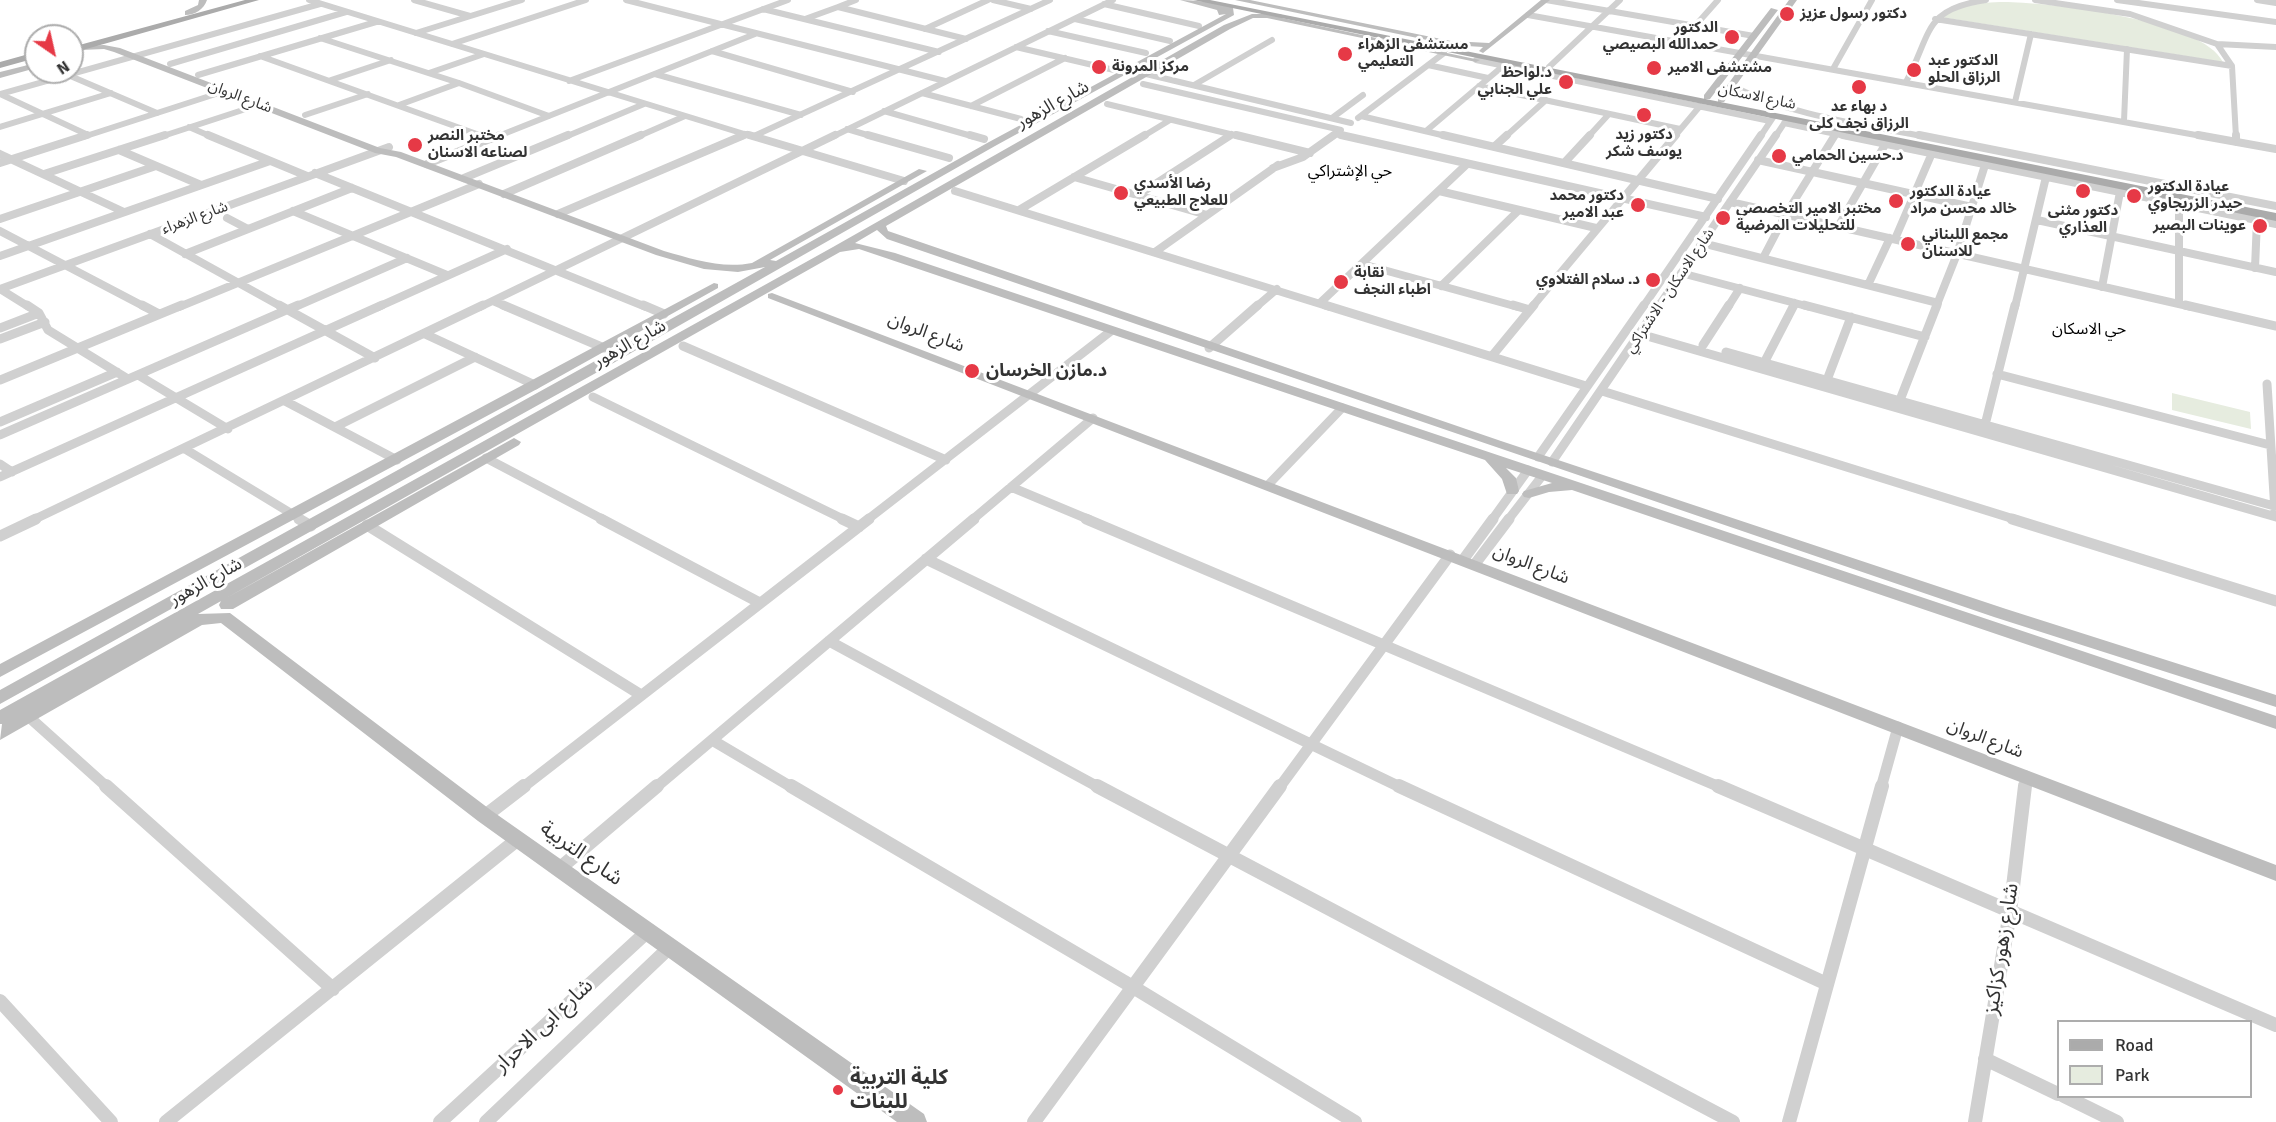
<!DOCTYPE html>
<html>
<head>
<meta charset="utf-8">
<style>
  body { margin:0 }
  #map { position:relative; width:2276px; height:1122px; overflow:hidden; background:#fff; font-family:Signika,sans-serif }
  canvas { display:block }
  .legend { position:absolute; left:2057px; top:1020px; width:195px; height:78px; box-sizing:border-box; background:#fff; border:2px solid #adadad; margin:0; padding:8px 10px; list-style:none; font-size:18px; color:#333 }
  .legend li { display:flex; align-items:center; gap:12px; height:30px }
  .legend b { width:30px; border:2px solid #adadad }
  .north { position:absolute; left:24px; top:24px; width:60px; height:60px; box-sizing:border-box; background:#fff; border:2px solid #adadad; border-radius:50%; rotate:146deg; font-size:16px; font-weight:700; line-height:24px; text-align:center; color:#333 }
  .north::after { content:''; display:block; margin:auto; width:21px; height:27px; background:#e63946; clip-path:polygon(50% 0,100% 100%,50% 72%,0 100%) }
</style>
</head>
<body>
<div id="map">
<canvas width="2276" height="1122"></canvas>
<ul class="legend">
<li><b style="height:8px;background:#ababab"></b>Road</li>
<li><b style="height:16px;background:#e6ecdf"></b>Park</li>
</ul>
<div class="north">N</div>
</div>
<script>
const c = document.querySelector('canvas').getContext('2d');
c.lineJoin = 'round';
function fill(path, color) { c.fillStyle = color; c.fill(path, 'evenodd'); }
function trace(path, color, width, dash) { c.strokeStyle = color; c.lineWidth = width; c.lineCap = dash ? 'butt' : 'round'; c.setLineDash(dash || []); c.stroke(path); }
function drawText(font, color, halo, rows, align = 'center') {
  c.font = font + ' Signika,"Noto Sans Arabic",sans-serif'; c.lineWidth = 6; c.setLineDash([]); c.textBaseline = 'middle'; c.strokeStyle = halo; c.fillStyle = color; for (const [text, x, y, turn = 0] of rows) {
    c.save(); c.translate(x, y); c.rotate((+turn || 0) * Math.PI / 180); c.textAlign = isNaN(turn) ? turn : align; if (halo) c.strokeText(text, 0, 0); c.fillText(text, 0, 0); c.restore();
  }
}
fill(new Path2D(`
  M2008,2C2052,3 2203,20 2223,62L1940,17C1958,3 1986,2 2008,2Z
  M2172,393L2250,412L2251,429L2172,410Z`), '#e6ecdf');
trace(new Path2D(`
  M309,0L754,137
  M414,0L470,16
  M626,0L945,81
  M856,0L838,7L966,39
  M993,0L1031,9
  M1546,0L1754,36
  M2035,0L2130,14L2217,44L2232,66L2236,137
  M2117,0L2276,22
  M2257,0L2276,3
  M1104,4L1199,26
  M763,9L939,52
  M1528,15L2207,137
  M805,19L838,7
  M1075,19L1170,41
  M1935,19L2232,66
  M1695,26L1718,0
  M925,29L988,0
  M1048,31L1146,53
  M416,33L522,0
  M320,38L459,83L549,116
  M452,44L586,0
  M2217,44L2276,47
  M1016,47L1114,70
  M712,51L853,92
  M260,56L485,137
  M1476,60L1770,121
  M170,64L346,12
  M1428,65L1488,78
  M1549,67L1620,0
  M1833,69L1872,0
  M429,73L484,54
  M655,74L801,115
  M1146,74L1351,123
  M68,75L157,113
  M198,75L376,22
  M331,80L391,60
  M569,81L788,0
  M1906,82C1932,33 1923,9 1986,0
  M1143,84L1341,130
  M1194,85L1272,40
  M1479,86L1680,129
  M1732,86C1792,116 1861,124 1927,137
  M922,93L1021,119
  M0,94L320,4
  M0,94L88,135
  M2015,102L2031,34
  M1107,104L1242,137
  M399,105L459,83
  M971,106L1065,58
  M884,111L975,137
  M305,115L368,94
  M1361,116L1450,137
  M1332,118L1363,95
  M1358,118L1444,53
  M2124,121L2127,49
  M1784,123L1850,137
  M0,127L111,93
  M189,127L212,137
  M847,129L874,137
  M1426,131L1503,66
  M1336,134L1348,137
  M754,136L1050,0
  M83,137L225,91
  M160,137L258,105
  M496,137L755,34
  M565,137L644,104
  M637,137L685,116
  M741,137L747,134
  M832,137L1113,0
  M1142,137L1170,120
  M1229,137L1231,135
  M1332,137L1340,131
  M1505,137L1546,100
  M1588,137L1609,114
  M1674,137L1700,106
  M1760,137L1774,116
  M1775,137L1787,119
  M1834,137L1836,133`), '#d0d0d0', 6);
trace(new Path2D(`
  M208,135L307,176
  M481,135L492,139
  M749,135L904,181
  M868,135L949,158
  M970,135L984,139
  M1236,135L1310,153
  M1341,135L1706,217
  M1443,135L1718,199
  M1843,135L2276,224
  M1919,135L2276,206
  M2198,135L2276,149
  M2236,135V142
  M1495,146L1507,135
  M119,150L201,185
  M0,154L124,212
  M1758,160L1972,207
  M1565,162L1590,135
  M0,163L87,135
  M427,164L500,135
  M1273,168L1303,157L1334,135
  M315,173L646,307
  M44,174L165,135
  M1074,177L1207,215
  M464,178L568,135
  M955,191L1330,307
  M1439,191L1596,228
  M504,194L641,135
  M1138,195L1231,135
  M1730,202L2192,307
  M2179,204V304
  M1019,210L1145,135
  M293,211L447,275
  M558,214L744,135
  M227,218L248,229
  M0,219L156,166
  M2037,220L2276,272
  M1839,225L1886,143
  M0,231L145,307
  M150,234L282,307
  M1895,239L1932,153
  M1702,243L1938,303
  M1155,252L1278,165
  M185,254L352,188
  M0,256L270,161
  M1763,258L1786,214L1835,135
  M1362,264L1518,307
  M2255,268L2257,220
  M1681,273L1810,307
  M1868,285L1890,238
  M1441,286L1518,211
  M2102,287L2120,192
  M0,289L389,147
  M0,289L29,307
  M493,301L507,307
  M1320,303L1467,164
  M179,307L479,184
  M295,307L407,258
  M378,307L507,249
  M480,307L835,135
  M1256,307L1277,289
  M1532,307L1676,135
  M1643,307L1761,135
  M1658,307L1776,135
  M1728,307L1740,288
  M1793,307L1795,303
  M1936,307L1957,254L1985,165
  M2015,307L2046,177`), '#d0d0d0', 8);
trace(new Path2D(`
  M27,305L39,313L48,330L128,379
  M142,305L159,314
  M279,305L375,358
  M503,305L604,348
  M643,305L664,314
  M1325,305L1586,386
  M1513,305L1530,310
  M1804,305L1925,337
  M2185,305L2276,326
  M0,328L39,313
  M425,334L535,385
  M1640,334L2276,517
  M0,339L45,322
  M1703,345L1729,305
  M683,346L946,460
  M1209,348L1258,305
  M1726,352L2274,506
  M1492,356L1534,305
  M1764,363L1794,305
  M1997,374L2270,445
  M138,375L228,429
  M0,380L182,305
  M1827,380L1851,317
  M2267,384L2275,511
  M1602,391L2017,520
  M593,397L845,520
  M1900,400L1937,305
  M285,401L397,460
  M0,422L117,372
  M1985,425L2015,305
  M335,427L475,357
  M0,435L298,305
  M185,449L302,520
  M1538,457L1644,305
  M486,458L604,520
  M1552,462L1659,305
  M0,464L12,472
  M0,477L382,305
  M1268,485L1342,408
  M1011,487L1090,520
  M33,520L483,305
  M867,520L1111,331
  M972,520L1093,418
  M1492,520L1528,470
  M1508,520L1542,476`), '#d0d0d0', 9);
trace(new Path2D(`
  M299,519L311,526
  M601,519L760,603
  M842,519L859,527
  M1086,519L1722,788
  M2012,519L2276,601
  M367,525L641,695
  M0,536L36,519
  M926,559L1402,788
  M1463,560L1493,519
  M1475,564L1509,519
  M829,641L1100,788
  M29,717L108,788
  M712,740L793,788
  M522,788L869,519
  M655,788L974,519
  M1279,788L1450,555
  M1881,788L1898,727
  M2025,788L2026,776`), '#d0d0d0', 11);
trace(new Path2D(`
  M106,786L333,989
  M791,786L1133,987L1355,1122
  M1097,786L1733,1122
  M1399,786L1827,984
  M1718,786L2276,1025
  M485,816L524,786
  M559,869L657,786
  M0,1001L111,1122
  M1985,1059L2058,1094
  M2064,1096L2117,1122
  M166,1122L518,839
  M440,1122L649,930
  M486,1122L671,946
  M1034,1122L1280,786
  M1789,1122L1882,786
  M1975,1122L2010,912L2025,786`), '#d0d0d0', 14);
fill(new Path2D(`
  M199,0H207C204,9 195,15 185,15V11L198,5Z
  M1180,0C1195,0 1211,3 1224,3L1233,8L1234,15L995,146L594,374L0,704V690L765,267L738,272L704,269L656,255L396,157L375,153L114,52L104,49L81,50H78V46L104,45L120,48L380,148L401,152L664,251C693,259 721,269 752,263L919,169L927,171L770,260L776,261L989,142L1226,14L1219,15L1217,10Z
  M1235,0H1250L1451,41L1489,43L1541,0H1550L1483,53L1479,51L1483,47L1451,45Z
  M1789,0H1797L1724,102H1718V98Z
  M1771,8L1778,10L1710,99H1704V95Z
  M1252,14H1280L1284,16L1282,18L1480,60L1476,62L1267,18H1253L1230,29L886,226L888,231L1501,441L2006,609L2276,695V707L1994,617L887,239L877,230L855,243L895,253L2276,716V729L1572,490L1549,492L1529,498L1524,497L1522,494L1524,491L1552,483L1506,468L1516,478L1519,491L1517,494H1507L1502,479L1485,460L859,249L840,252L198,614L230,613L492,811L924,1114L927,1122H897L478,821L221,623L202,625L0,740L2,724H0V710L833,247L1224,25Z
  M36,63V68L0,78V72Z
  M714,283L718,284V288L539,388L0,677V664Z
  M772,293L2276,865V881L768,298V294Z
  M514,438L521,442L519,445L233,609H221L219,605L221,601Z`), '#bdbdbd');
fill(new Path2D(`
  M245,0H259L72,53V47Z
  M1193,0H1210L2276,213V221Z
  M36,52V58L0,68V62Z`), '#ababab');
for (const [x, y, r, color] of [
  [1787,14,8,"#e63946"],
  [1732,37,8,"#e63946"],
  [1345,54,8,"#e63946"],
  [1099,67,8,"#e63946"],
  [1654,68,8,"#e63946"],
  [1914,70,8,"#e63946"],
  [1566,82,8,"#e63946"],
  [1859,87,8,"#e63946"],
  [1644,115,8,"#e63946"],
  [415,145,8,"#e63946"],
  [1779,156,8,"#e63946"],
  [2083,191,8,"#e63946"],
  [1121,193,8,"#e63946"],
  [2134,196,8,"#e63946"],
  [1896,201,8,"#e63946"],
  [1638,205,8,"#e63946"],
  [1723,218,8,"#e63946"],
  [2260,226,8,"#e63946"],
  [1908,244,8,"#e63946"],
  [1653,280,8,"#e63946"],
  [1341,282,8,"#e63946"],
  [972,371,8,"#e63946"],
  [838,1090,6,"#e63946"]
]) { const dot = new Path2D(); dot.arc(x, y, r, 0, 2 * Math.PI); c.fillStyle = color; c.fill(dot); trace(dot, '#fff', 2); }
drawText('bold 15px', '#333', '#fff', [
  ["دكتور رسول عزيز",1800,14],
  ["الدكتور",1718,28,"right"],
  ["حمدالله البصيصي",1718,45,"right"],
  ["مستشفى الزهراء",1358,45],
  ["التعليمي",1358,62],
  ["الدكتور عبد",1928,61],
  ["الرزاق الحلو",1928,78],
  ["مركز المرونة",1112,67],
  ["مشتشفى الامير",1668,68],
  ["د.لواحظ",1552,73,"right"],
  ["علي الجنابي",1552,90,"right"],
  ["د بهاء عد",1859,107,"center"],
  ["الرزاق نجف كلى",1859,124,"center"],
  ["دكتور زيد",1644,135,"center"],
  ["يوسف شكر",1644,152,"center"],
  ["مختبر النصر",428,136],
  ["لصناعه الاسنان",428,153],
  ["د.حسين الحمامي",1792,156],
  ["رضا الأسدي",1134,184],
  ["للعلاج الطبيعي",1134,201],
  ["عيادة الدكتور",2148,187],
  ["حيدر الزريجاوي",2148,204],
  ["عيادة الدكتور",1910,192],
  ["خالد محسن مراد",1910,209],
  ["دكتور محمد",1624,196,"right"],
  ["عبد الامير",1624,213,"right"],
  ["مختبر الامير التخصصي",1736,209],
  ["للتحليلات المرضية",1736,226],
  ["دكتور مثنى",2083,211,"center"],
  ["العذاري",2083,228,"center"],
  ["عوينات البصير",2246,226,"right"],
  ["مجمع اللبناني",1922,235],
  ["للاسنان",1922,252],
  ["نقابة",1354,273],
  ["اطباء النجف",1354,290],
  ["د. سلام الفتلاوي",1640,280,"right"]
], 'left');
drawText('15px', '#333', '#fff', [
  ["شارع الروان",240,97,21],
  ["شارع الاسكان",1757,97,12],
  ["شارع الزهراء",195,218,-20],
  ["شارع الاسكان - الاشتراكي",1670,291,-56]
]);
drawText('16px', '#000', '#fff', [
  ["حي الإشتراكي",1350,172],
  ["حي الاسكان",2089,330]
]);
drawText('18px', '#333', '#fff', [
  ["شارع الزهور",1053,105,-29],
  ["شارع الروان",926,333,21],
  ["شارع الزهور",630,344,-29],
  ["شارع الروان",1531,565,21],
  ["شارع الزهور",206,582,-29],
  ["شارع الروان",1985,739,21]
]);
drawText('bold 18px', '#333', '#fff', [
  ["د.مازن الخرسان",986,371]
], 'left');
drawText('21px', '#333', '#fff', [
  ["شارع التربية",581,854,35],
  ["شارع زهور كزاكيز",2002,949,-81],
  ["شارع ابی الاحرار",544,1026,-43]
]);
drawText('bold 21px', '#333', '#fff', [
  ["كلية التربية",850,1078],
  ["للبنات",850,1102]
], 'left');
</script>
</body>
</html>
